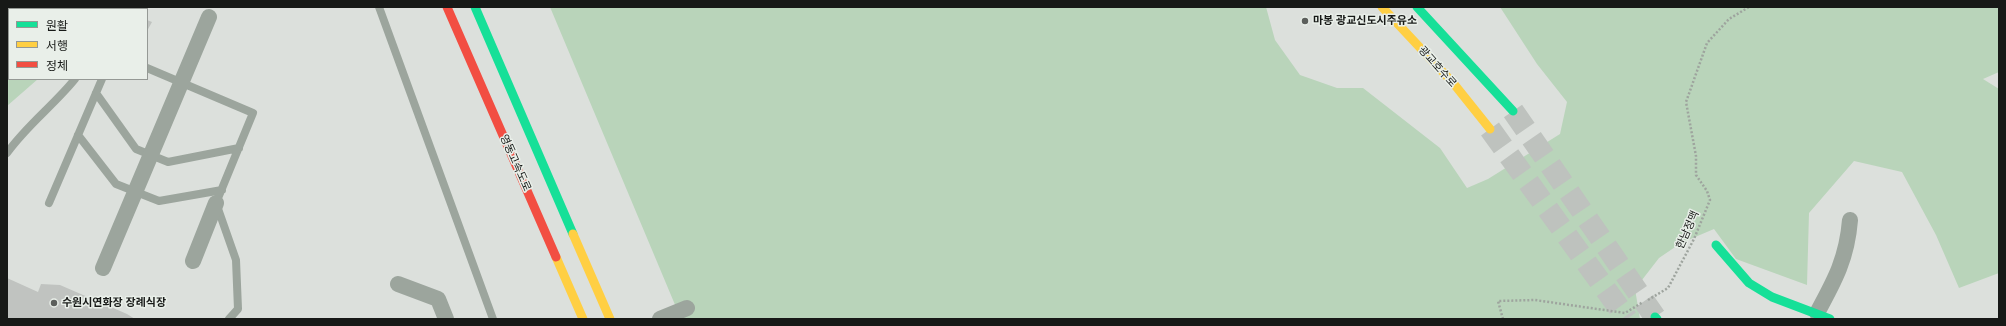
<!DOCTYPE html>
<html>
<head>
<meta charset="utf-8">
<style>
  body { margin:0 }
  #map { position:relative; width:2006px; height:326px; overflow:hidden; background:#dce0dc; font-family:"Varela Round","Noto Sans KR",sans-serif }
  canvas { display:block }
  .frame { position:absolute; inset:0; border:8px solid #171917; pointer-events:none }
  .legend { position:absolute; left:8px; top:8px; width:140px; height:72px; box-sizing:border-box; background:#e9efe9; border:1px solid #959995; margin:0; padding:5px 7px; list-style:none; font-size:12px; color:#171917 }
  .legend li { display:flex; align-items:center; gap:8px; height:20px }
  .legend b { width:20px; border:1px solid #959995 }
</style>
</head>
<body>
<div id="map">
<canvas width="2006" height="326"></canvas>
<div class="frame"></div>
<ul class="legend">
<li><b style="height:5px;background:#16e098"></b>원활</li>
<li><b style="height:5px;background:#ffcf43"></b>서행</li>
<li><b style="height:5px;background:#f24e42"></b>정체</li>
</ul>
</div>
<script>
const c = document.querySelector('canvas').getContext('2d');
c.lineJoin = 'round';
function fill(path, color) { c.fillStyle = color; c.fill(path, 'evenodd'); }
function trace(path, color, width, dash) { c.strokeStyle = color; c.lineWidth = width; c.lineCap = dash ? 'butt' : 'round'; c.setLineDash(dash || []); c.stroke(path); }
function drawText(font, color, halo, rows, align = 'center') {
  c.font = font + ' "Varela Round","Noto Sans KR",sans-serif'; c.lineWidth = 3; c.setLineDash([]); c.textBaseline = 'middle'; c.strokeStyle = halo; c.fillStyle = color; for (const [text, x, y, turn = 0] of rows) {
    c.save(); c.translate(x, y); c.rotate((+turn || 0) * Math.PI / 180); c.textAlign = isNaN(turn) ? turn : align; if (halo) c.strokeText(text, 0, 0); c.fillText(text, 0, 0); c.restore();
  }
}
fill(new Path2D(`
  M7,7H88V9H9V79H38L7,106Z
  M550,7H1266L1275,40L1300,75L1337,88H1363L1440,148L1467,188L1488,179L1560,134L1567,102L1537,64L1500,7H1999V72L1983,79L1999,89V273L1959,288L1936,235L1902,172L1854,161L1809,213L1807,285L1736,259L1714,229L1681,243L1659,258L1635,289L1640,319H681Z`), '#b9d4ba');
fill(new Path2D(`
  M147,20L152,22L147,31Z
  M7,278L38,292L41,284L60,285L127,314L135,319H7Z`), '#c0c3c0');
trace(new Path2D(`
  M1513,111L1655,317
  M1490,129L1627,319`), '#bec2be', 22, [22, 11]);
trace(new Path2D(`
  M1648,300L1668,288L1694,239L1710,200L1707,191L1696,175V156L1686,102L1707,43L1729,19L1749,7
  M1503,319L1498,301L1535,300L1625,313L1643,302`), '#9ea49e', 2.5, [2, 2]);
trace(new Path2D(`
  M379,7L493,319
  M147,68L253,113L216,203L236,260L238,309L229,319
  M96,93L136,149L168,162L239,148
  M78,135L116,184L159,201L222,190
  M7,153C27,125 54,105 75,79
  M49,203L102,79`), '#9ca59d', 8);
trace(new Path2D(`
  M129,9L130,7
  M193,261L216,203
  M103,268L209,17
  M398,284L438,299L446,319
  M1817,313C1835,280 1847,258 1850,220
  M660,319L687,308`), '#9ca59d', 16);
trace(new Path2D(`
  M475,7L573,234
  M1417,7L1513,111
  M1716,245L1749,283L1772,297L1830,319
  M1655,317L1657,319`), '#16e098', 9);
trace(new Path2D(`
  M1382,7L1454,84L1490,129
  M573,234L610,319
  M556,257L583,319`), '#ffcf43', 9);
trace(new Path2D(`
  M447,7L556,257`), '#f24e42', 9);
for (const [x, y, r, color] of [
  [1305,21,4,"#5c5f5c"],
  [54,303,4,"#5c5f5c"]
]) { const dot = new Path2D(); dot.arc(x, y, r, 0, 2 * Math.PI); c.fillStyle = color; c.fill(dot); trace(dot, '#e9efe9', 1.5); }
drawText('bold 11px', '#171917', '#e9efe9', [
  ["마봉 광교신도시주유소",1313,21],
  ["수원시연화장 장례식장",62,303]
], 'left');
drawText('11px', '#171917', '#e9efe9', [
  ["광교호수로",1437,67,48],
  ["영동고속도로",515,163,66],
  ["한남정맥",1688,230,-66]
]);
</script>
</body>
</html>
